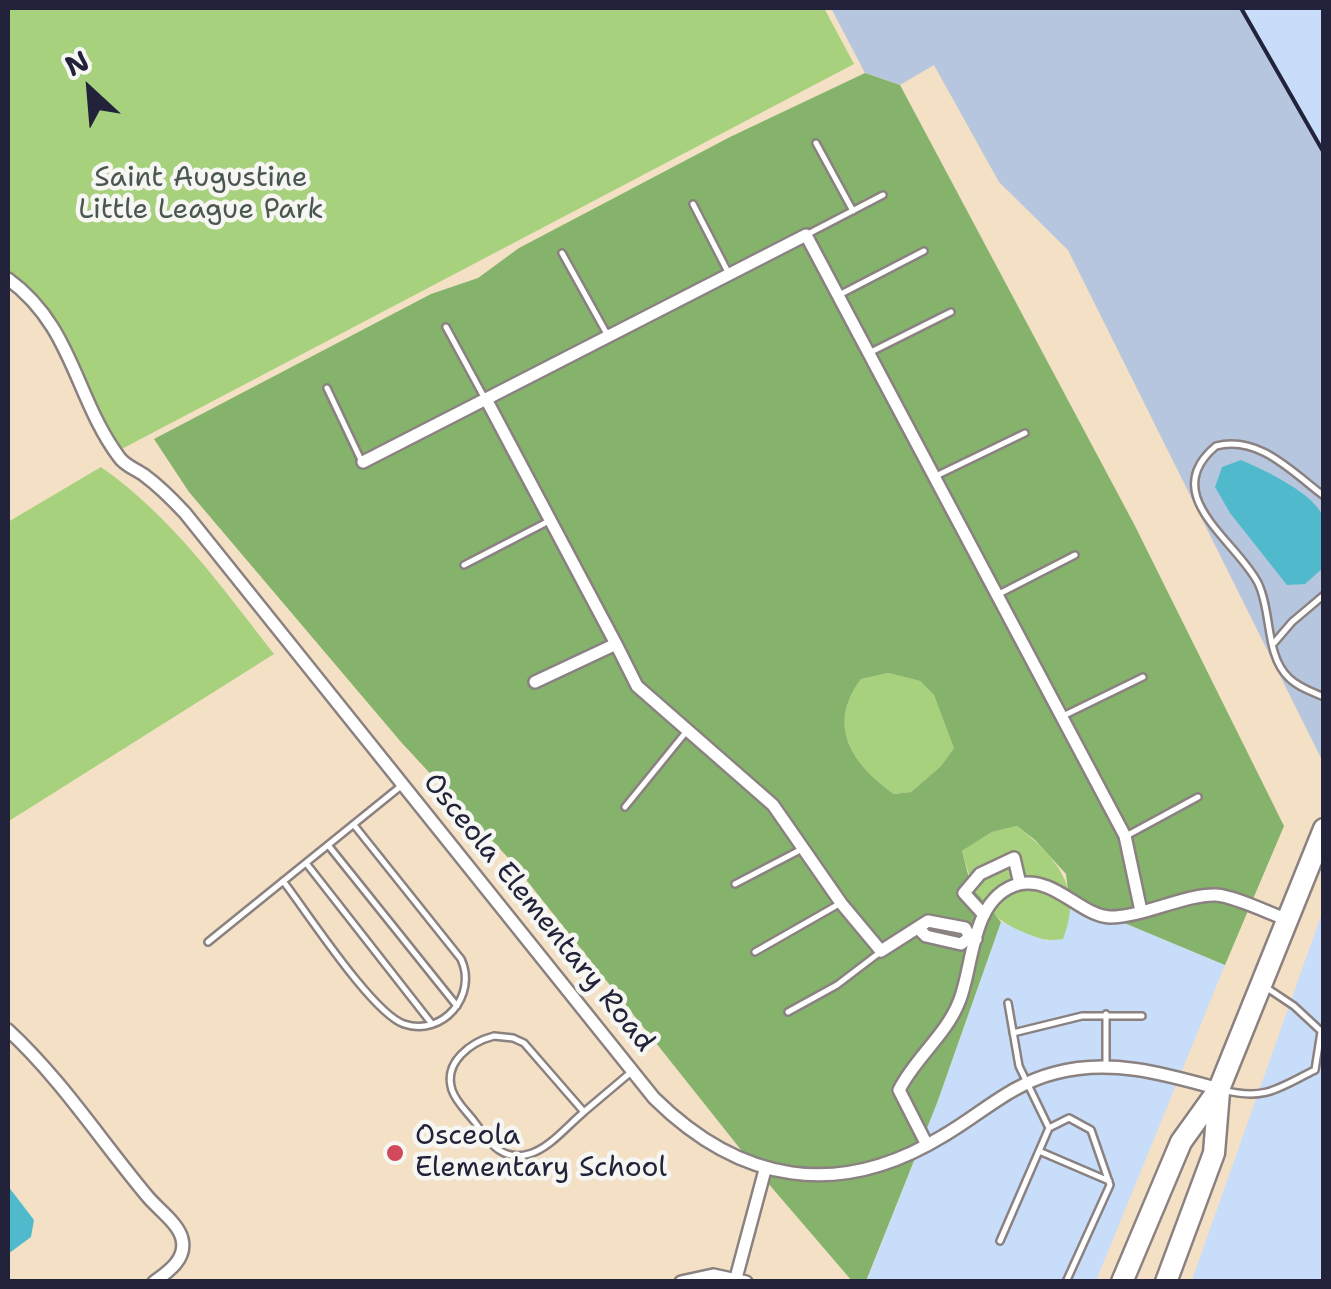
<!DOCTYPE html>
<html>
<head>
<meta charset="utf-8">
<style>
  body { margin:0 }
  #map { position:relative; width:1331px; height:1289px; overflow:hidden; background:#f3e0c5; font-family:"Shantell Sans",sans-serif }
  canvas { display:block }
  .frame { position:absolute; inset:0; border:10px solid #22223b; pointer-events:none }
  .north { position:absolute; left:40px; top:40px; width:100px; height:100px; -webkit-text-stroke:8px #f6f6f2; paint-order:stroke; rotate:334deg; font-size:28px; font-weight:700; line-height:40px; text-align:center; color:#22223b }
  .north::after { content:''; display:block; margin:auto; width:35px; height:45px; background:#22223b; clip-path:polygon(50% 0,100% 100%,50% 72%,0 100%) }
</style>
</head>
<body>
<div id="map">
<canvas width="1331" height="1289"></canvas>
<div class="frame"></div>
<div class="north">N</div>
</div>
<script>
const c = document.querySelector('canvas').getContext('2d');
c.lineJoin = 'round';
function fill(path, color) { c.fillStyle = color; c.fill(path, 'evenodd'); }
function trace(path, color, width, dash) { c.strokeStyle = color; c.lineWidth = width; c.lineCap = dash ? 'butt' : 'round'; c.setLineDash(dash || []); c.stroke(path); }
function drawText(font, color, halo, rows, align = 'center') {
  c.font = font + ' "Shantell Sans",sans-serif'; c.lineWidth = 9; c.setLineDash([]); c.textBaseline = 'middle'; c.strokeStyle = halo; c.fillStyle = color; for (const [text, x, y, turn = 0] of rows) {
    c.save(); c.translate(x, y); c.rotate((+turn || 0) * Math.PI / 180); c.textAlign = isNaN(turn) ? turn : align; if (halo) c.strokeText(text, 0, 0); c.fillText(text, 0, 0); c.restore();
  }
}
fill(new Path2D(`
  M1241,8H1323V154Z
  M1069,900L1225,965L1096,1281L866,1282L937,1103L1001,922L1048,941Z
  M1323,910V1281L1195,1282L1193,1277Z`), '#c7ddf9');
fill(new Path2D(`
  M831,8H1241L1323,154V517L1318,509L1321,572L1323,568V762L1068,250L999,182L934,65L900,85L865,73Z`), '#b5c6de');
fill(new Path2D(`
  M8,8H824L854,64L116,452L64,343L8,279Z
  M101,467C172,517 221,586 274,654L9,821L8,522Z
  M888,673L920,681L934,695L955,747L941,766L911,792L894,794C852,764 826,726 861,679Z
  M1017,826C1056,857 1084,888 1063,939C1047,942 1038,938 1023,932C983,915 973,892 962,851L992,832Z`), '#a7d17c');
fill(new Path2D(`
  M865,73L900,85L1134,524L1284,826L1225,965L1069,900L1066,874L1035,840L1017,826L992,832L962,851L971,886L1001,922L937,1103L866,1281H852L761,1175L512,862L401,742L189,492L154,439L431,294L478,278L519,248L730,137ZM888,673L920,681L934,695L954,748L941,766L911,792L894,794C852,764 826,726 861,679Z`), '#85b36c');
fill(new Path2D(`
  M1241,460C1262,469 1319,495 1324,520C1326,535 1324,553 1323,568L1305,584L1287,585L1230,513L1215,487L1222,467Z
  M8,1186L34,1220L31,1237L8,1254Z`), '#50bacc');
const lane = new Path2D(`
  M816,143L853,211
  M693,204L728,272
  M808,234L883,195
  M562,253L607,334
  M841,294L924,251
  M446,327L484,397
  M871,352L951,312
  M327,388L361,460
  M936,476L1025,433
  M1324,496C1292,472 1259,435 1216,446C1157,495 1236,540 1258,583C1272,611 1265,656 1289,678C1298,687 1312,692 1324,697
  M464,565L547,522
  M999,594L1075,555
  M1274,643L1292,622L1324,595
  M1063,716L1143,677
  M625,807L686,732
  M1128,835L1198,797
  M328,845L457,1006
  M306,863L432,1024
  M283,881C307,912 372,1013 404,1024C443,1037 478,995 461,959L354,825
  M735,884L802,849
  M208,942L401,786
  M755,952L839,904
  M1264,986L1294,1006L1322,1032
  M788,1012L837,985L879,953
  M1106,1014V1066
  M1013,1033L1082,1016H1142
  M494,1036L513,1038L524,1043L584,1112C568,1125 549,1149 529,1154C519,1157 508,1156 499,1150C489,1144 482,1131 474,1121C467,1112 456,1102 452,1090C443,1062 471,1042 494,1036Z
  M1223,1090C1265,1101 1278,1088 1315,1070L1321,1032
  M585,1111L630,1073
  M1049,1128L1069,1118L1091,1130L1110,1185L1066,1282
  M1039,1151L1109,1181
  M1000,1241L1049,1128L1019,1066L1008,1003`);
const street = new Path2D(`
  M8,279C73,326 75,398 119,457C125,466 136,469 144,475C159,486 172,499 185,513L654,1098C740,1183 838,1200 943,1136C981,1114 1011,1084 1055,1073C1111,1058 1165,1074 1219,1089
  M486,399L616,644L535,682
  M363,462L806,235L1125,836L1141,911
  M616,644L637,686L773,805L841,903L881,951L928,921L965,928L970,937L976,939
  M984,915L964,893L980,874L1014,858L1020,884
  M918,928L926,936L961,944L970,937
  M8,1030C62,1080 101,1141 148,1197C158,1209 179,1224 182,1239C187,1259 168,1272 154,1282
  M927,1145L899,1090C915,1058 946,1035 959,1002C974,966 970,897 1019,884C1054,876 1081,916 1110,917C1143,917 1185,894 1216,895C1234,896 1269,913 1288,920
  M736,1278L765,1170
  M681,1282L713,1275L746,1282`);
const highway = new Path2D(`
  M1122,1282L1181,1142L1219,1089L1324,829
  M1166,1282L1214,1153L1219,1092`);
trace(lane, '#8a8180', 10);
trace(street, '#8a8180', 16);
trace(highway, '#8a8180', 25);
trace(lane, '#fff', 5);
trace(street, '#fff', 11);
trace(highway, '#fff', 20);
trace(new Path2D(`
  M1241,8L1324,153`), '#22223b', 4);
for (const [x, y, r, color] of [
  [395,1153,10,"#d1495b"]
]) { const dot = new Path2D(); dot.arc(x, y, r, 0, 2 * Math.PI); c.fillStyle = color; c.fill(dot); trace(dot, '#f6f6f2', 4); }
drawText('28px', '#4a574e', '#f6f6f2', [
  ["Saint Augustine",201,179],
  ["Little League Park",201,211]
]);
drawText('28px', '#22223b', '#f6f6f2', [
  ["Osceola Elementary Road",538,913,51]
]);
drawText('28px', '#22223b', '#f6f6f2', [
  ["Osceola",415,1137],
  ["Elementary School",415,1169]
], 'left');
</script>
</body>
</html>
